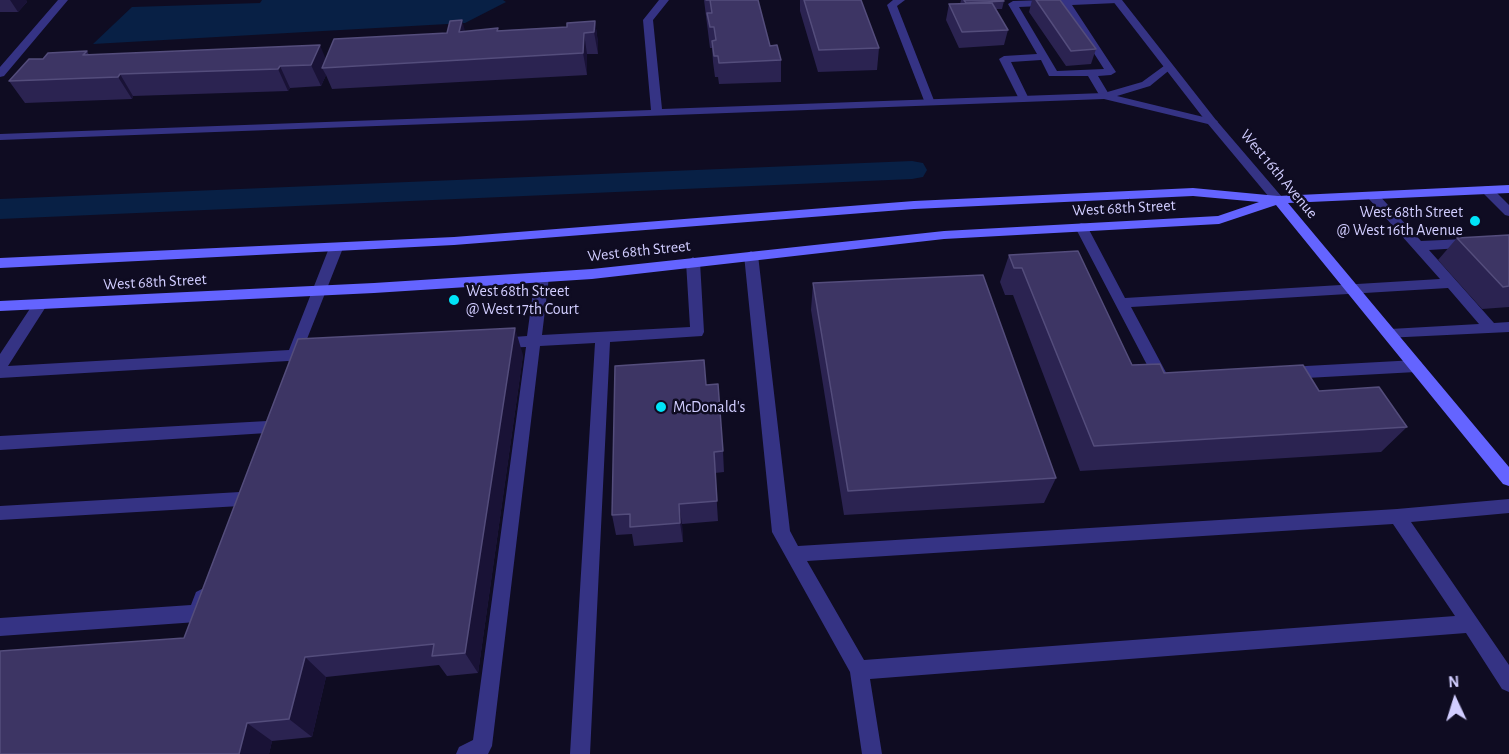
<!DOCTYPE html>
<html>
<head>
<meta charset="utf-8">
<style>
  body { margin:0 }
  #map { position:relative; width:1509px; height:754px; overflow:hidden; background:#0f0c22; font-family:"Alegreya Sans",sans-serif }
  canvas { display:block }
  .north { position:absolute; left:1425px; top:670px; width:60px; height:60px; -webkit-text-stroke:4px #0f0c22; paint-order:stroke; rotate:356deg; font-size:16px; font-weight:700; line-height:24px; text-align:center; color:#d1cdff }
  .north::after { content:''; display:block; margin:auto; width:21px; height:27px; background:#d1cdff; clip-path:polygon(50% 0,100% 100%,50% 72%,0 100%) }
</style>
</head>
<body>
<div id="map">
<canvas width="1509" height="754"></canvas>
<div class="north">N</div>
</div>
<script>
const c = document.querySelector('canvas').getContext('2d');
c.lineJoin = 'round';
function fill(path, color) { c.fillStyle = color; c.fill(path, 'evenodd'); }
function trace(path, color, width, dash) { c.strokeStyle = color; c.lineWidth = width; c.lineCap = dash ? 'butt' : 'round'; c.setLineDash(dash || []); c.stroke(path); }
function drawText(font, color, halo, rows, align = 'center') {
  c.font = font + ' "Alegreya Sans",sans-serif'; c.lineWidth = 5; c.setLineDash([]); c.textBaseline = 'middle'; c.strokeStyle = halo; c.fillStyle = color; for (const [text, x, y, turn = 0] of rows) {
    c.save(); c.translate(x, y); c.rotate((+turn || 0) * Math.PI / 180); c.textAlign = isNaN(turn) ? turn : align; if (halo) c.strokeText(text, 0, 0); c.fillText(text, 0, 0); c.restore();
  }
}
fill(new Path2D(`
  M262,0H503L506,2L465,23L93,44L132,7L260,3Z`), '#082045');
fill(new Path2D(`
  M912,161L923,163L927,170L923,177L912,179L0,219V199Z`), '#082045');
fill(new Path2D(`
  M893,0H905L897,6L935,103L934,105H926L925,103L887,5Z
  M1044,0H1122L1117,3L1072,5L1116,72L1111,75L1098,76L1110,96L1109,98H1101L1088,76H1049L1041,60L1011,62L1029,99L1024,102L1019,99L999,59L1004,56L1037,54L1008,4L1013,1ZM1063,5L1104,69L1057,71L1019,7Z
  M1487,186L1491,187L1509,205V216L1505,215L1483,193V187Z
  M1373,192L1377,193L1421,241L1509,237V245L1429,250L1494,323L1509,322V332L1385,338L1383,334L1385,330L1390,329L1479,324L1448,288L1131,307L1170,380L1167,384H1157L1075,227L1081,223L1086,224L1125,298L1440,279L1369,199L1367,196L1369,193Z
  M336,244L343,248L303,349L316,350L318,354L316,358L293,363L288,361L0,378V354L35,301L40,300L47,305L8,366L289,350L329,248Z
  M751,251L758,255L790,531L798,546L1397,509L1509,499V513L1411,522L1509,665V692L1502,689L1466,633L870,679L882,754H862L850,672L772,532L744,255ZM1393,524L1455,616L864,660L807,561Z
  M693,257L700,262L704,332L702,336L610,342L590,754H570L595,343L540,346L492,746L488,754H456L459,747L473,740L526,347L500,348L493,343L500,338L527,336L535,277L542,272L549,277L542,335L690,327L686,262Z
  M1416,360L1421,362L1423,366L1421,370L1416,372L1288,379L1283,377L1281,373L1283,369L1288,367Z
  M267,421L273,423L275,427L273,431L267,433L0,450V436Z
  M240,492L246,494L248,499L246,504L240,506L0,520V506Z
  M202,589L208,592L211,598L204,619L197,622L0,636V618L191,605L196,592Z`), '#353384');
fill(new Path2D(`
  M58,0H68L4,76L0,77V67Z
  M659,0H669L653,20L662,109L1104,93L1142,82L1168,63L1173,66L1172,68L1150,86L1117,96L1216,120L1218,122L1212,125L1104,99L0,140V134L651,110L643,20Z`), '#353384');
fill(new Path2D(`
  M1112,0H1122L1216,120L1282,197L1284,200L1282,203H1274L1208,124Z`), '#353384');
fill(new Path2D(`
  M1509,185V193L1288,203L1509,467V486L1503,484L1276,205L1219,224L944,239L592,279L374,293L0,311V301L374,283L592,269L944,231L1218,216L1259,202L1193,196L914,209L454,245L0,268V258L454,237L914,201L1193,188L1278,196Z`), '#6464ff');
fill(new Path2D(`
  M0,0H26L27,2L18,12H0Z
  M704,0H758L770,46L781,60V82L719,84L718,77H715L713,62L712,48H710Z
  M800,0H861L879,48L877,70L818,72L800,11Z
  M961,0H1003L1004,1L1002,9H996L1008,30L1004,45L959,48L946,20L949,4H960Z
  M1032,0H1060L1096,49L1091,64L1066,66L1029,12Z
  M595,21L598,43V54H587V75L332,89L326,75L321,86L290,88L288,91L133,96L132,99L25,103L9,81L43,59L87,51L89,55L326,59L465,32L567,27Z
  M1509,235V307L1482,309L1438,260L1457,238Z
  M1009,255L1132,365L1164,373L1319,391L1407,427L1381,452L1080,471L1013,295H1005L1000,282Z
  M813,283L1056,478L1044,503L844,515L811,310Z
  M523,355L478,673L447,676L439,665L326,677L312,737L272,741L269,754H0L184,638Z
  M706,385L723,451L724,472L715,473L718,521L682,524L683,542L634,546L632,534L616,535L612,515Z`), '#2b2351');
fill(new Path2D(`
  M10,0H26L27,2L18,12Z
  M462,20L468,42L459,32Z
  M595,21L598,43V54L594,32Z
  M584,33L587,54V75L583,53Z
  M320,45L329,67L322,68L326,75L321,86L311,65Z
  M280,66L290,88L288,91L278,69Z
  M120,74L133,96L132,99L118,77Z
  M515,328L523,355L478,673L465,653Z
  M679,504L682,524L683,542L680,523Z
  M305,657L326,677L312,737L289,719Z
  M247,723L272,741L269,754H239Z`), '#191236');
const building = new Path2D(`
  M706,0H758L770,46L777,45L781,60L719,63L718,56H714L712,41L716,40L714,27H710L707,13H712L710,0Z
  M804,0H861L879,48L819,50Z
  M964,0H1003L1004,1L966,3Z
  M1036,0H1060L1096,49L1071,51Z
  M992,3L1008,30L962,32L949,4Z
  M462,20L459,32L498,28L497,31L567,27V23L595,21L594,32L584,33L583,53L322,68L334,39L447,33L450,21Z
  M320,45L311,65L280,66L278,69L120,74L118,77L9,81L29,59H43L48,53L87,51L83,55Z
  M1509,235V286L1503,287L1457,238Z
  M1078,251L1132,365L1160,364L1164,373L1303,365L1319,391L1379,387L1407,427L1094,446L1022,268H1014L1009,255Z
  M983,275L1056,478L848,491L813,283Z
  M515,328L465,653L432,656L434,644L305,657L289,719L247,723L239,754H0V651L184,638L298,339Z
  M704,360L706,385L718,384L723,451L714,452L717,501L679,504L680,523L630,527V514L612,515L615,366Z`);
fill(building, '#3d3564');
trace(building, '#544d7c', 1.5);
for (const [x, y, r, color] of [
  [1475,221,6,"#00e4f8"],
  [454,300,6,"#00e4f8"],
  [661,407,6,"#00e4f8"]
]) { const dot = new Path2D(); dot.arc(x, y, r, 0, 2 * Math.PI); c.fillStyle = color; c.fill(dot); trace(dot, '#0f0c22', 2); }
drawText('16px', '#d1cdff', '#0f0c22', [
  ["West 16th Avenue",1279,174,50],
  ["West 68th Street",1124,208,-3],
  ["West 68th Street",639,251,-6],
  ["West 68th Street",155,282,-3]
]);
drawText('16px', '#d1cdff', '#0f0c22', [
  ["West 68th Street",1463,212,"right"],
  ["@ West 16th Avenue",1463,230,"right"],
  ["West 68th Street",466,291],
  ["@ West 17th Court",466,309],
  ["McDonald's",673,407]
], 'left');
</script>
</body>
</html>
